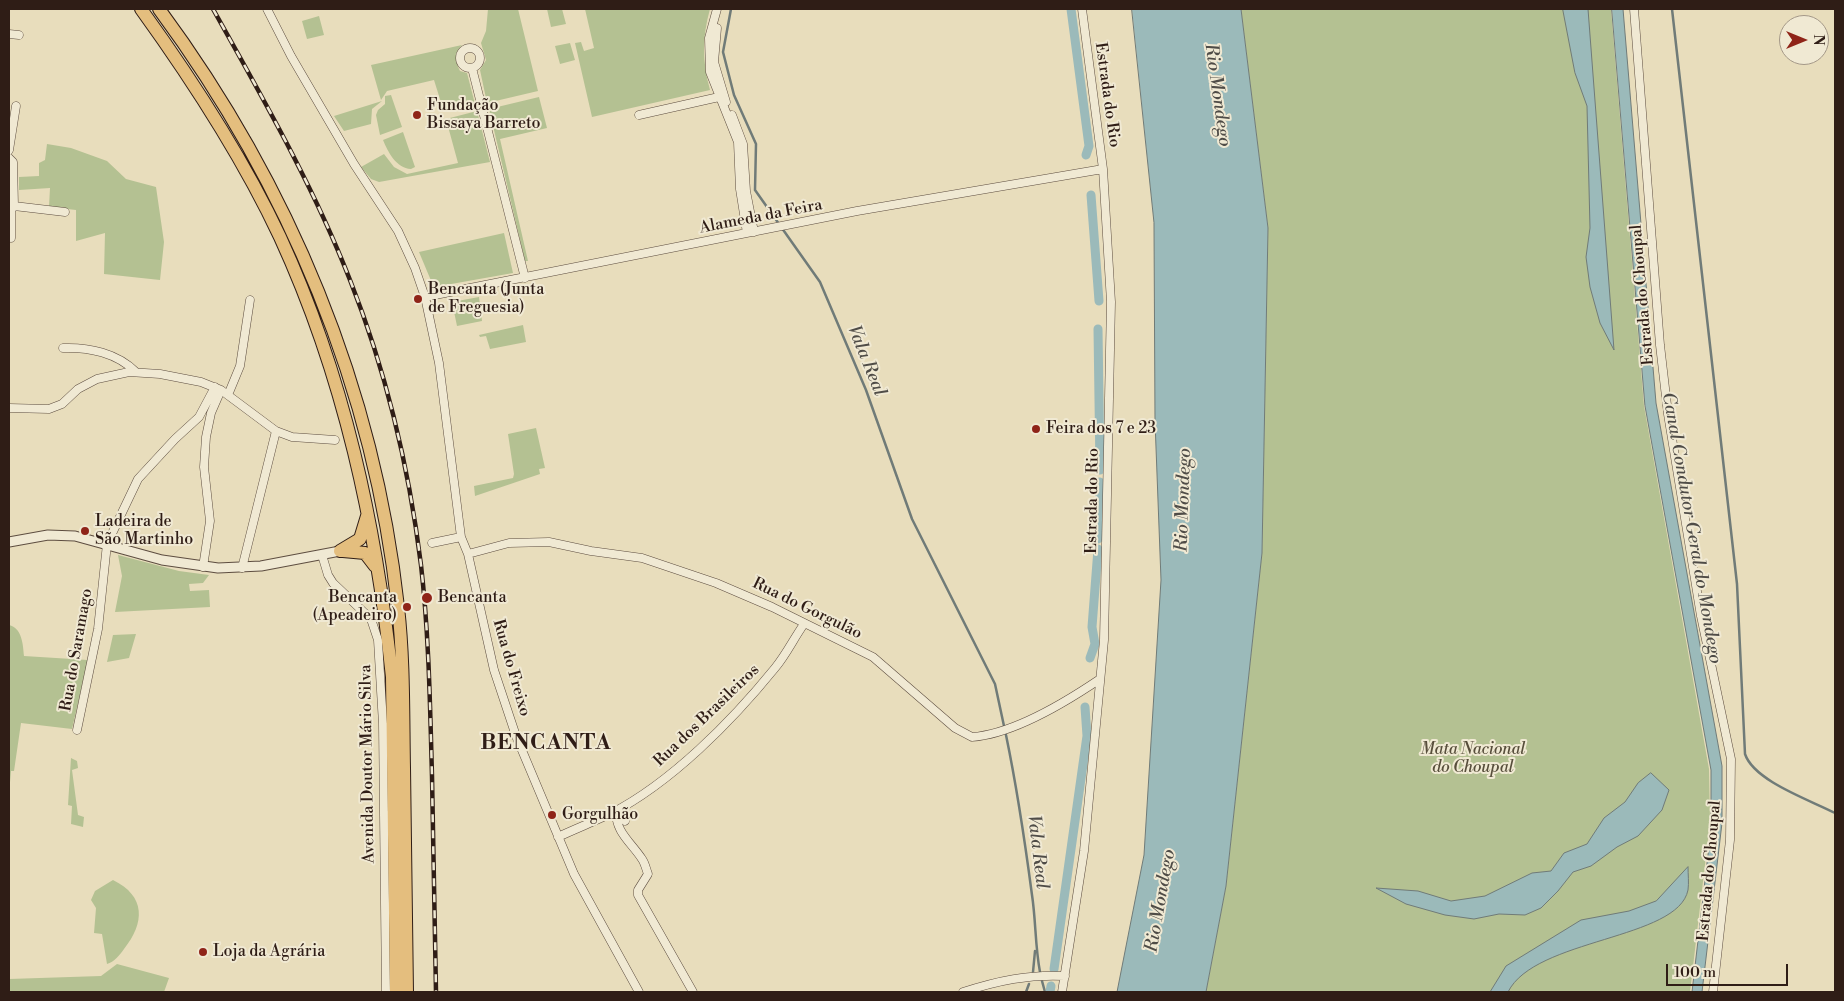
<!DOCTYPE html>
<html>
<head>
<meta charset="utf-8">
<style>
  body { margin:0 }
  #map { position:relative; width:1844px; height:1001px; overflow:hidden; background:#e8ddbc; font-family:"Libre Bodoni",serif }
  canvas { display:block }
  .frame { position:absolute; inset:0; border:10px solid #2f1d16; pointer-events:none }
  .north { position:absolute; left:1779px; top:15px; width:50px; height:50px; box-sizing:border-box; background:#f0e9d3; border:1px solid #a39787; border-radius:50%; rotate:90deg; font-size:14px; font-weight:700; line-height:20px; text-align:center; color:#2f1d16 }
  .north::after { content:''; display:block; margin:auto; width:18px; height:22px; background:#8f2418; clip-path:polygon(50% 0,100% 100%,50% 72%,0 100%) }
  .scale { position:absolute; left:1666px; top:964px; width:122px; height:22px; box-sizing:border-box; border:2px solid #2f1d16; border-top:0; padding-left:6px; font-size:15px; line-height:18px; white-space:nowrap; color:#2f1d16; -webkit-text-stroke:4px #f0e9d3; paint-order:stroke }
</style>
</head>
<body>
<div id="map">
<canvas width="1844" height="1001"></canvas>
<div class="frame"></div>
<div class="north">N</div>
<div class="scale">100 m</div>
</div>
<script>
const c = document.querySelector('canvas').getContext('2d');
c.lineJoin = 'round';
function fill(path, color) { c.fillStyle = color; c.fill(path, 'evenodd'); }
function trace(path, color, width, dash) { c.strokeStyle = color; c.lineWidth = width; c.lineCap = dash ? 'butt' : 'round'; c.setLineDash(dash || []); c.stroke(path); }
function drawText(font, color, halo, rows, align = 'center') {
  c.font = font + ' "Libre Bodoni",serif'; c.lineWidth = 4; c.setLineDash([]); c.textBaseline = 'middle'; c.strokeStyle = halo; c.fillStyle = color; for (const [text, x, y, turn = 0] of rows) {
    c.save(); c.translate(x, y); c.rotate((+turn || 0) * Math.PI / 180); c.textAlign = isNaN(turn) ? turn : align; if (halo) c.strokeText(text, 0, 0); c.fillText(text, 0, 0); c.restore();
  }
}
fill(new Path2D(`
  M488,9H518L538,91L487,103L480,70L486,60L481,43L486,31Z
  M547,9H562L566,24L551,27Z
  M585,9H710C702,38 702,61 710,90L592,117L575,43L581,42L584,51L594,48Z
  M1241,9H1611L1644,406L1709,769L1710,822L1690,992H1206L1226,886L1262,553L1268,228Z
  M319,16L324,35L307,39L302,21Z
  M570,43L575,60L560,64L555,46Z
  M462,45C454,53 455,61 460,71L467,73L475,104L444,112L434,80L387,91L381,100L371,65Z
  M391,95L402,127L380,135L376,115L378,110L385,104V96Z
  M539,97L547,128L500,139L528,261H525L489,109Z
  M382,101L372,109L371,124L344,131L334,116Z
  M477,111L490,162L379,182L371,179L361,167L384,154L394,167L407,174L458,163L446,119Z
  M403,132L415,167L411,169C396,168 388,152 383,140Z
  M47,144L71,148L107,161L126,179L156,187L164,242L160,280L104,274L105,233L76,241V210L49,207L50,188L19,190V177L39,176V163L45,160Z
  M504,233L513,273L440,286L432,283L419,252Z
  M479,297L482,321L457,326L452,302Z
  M523,325L526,342L490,349L486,336L480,337L479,335Z
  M536,428L545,468L539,469L540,474L475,496L474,486L513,478L514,474L508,434Z
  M118,555L179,571L209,575L203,583L189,584L190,591L209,590L210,607L115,612L122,576Z
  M9,625C22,628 23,644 24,656L88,660L72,729L21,723L14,771H11L9,794Z
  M136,634L129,658L107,662L113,635Z
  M71,758L77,761L78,768L72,770L78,815L84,817L83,827L71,824L72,806L68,805Z
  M113,880C146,896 145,923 124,949C120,955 114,962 107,964L102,934L94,933L96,908L91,900L95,891Z
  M117,964L169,978L164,992H9V979L101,976Z`), '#b4c192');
const water = new Path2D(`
  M1132,9H1241L1268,228L1262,553L1226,886L1206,992H1117L1144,855L1161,580L1155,421L1154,223Z
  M1563,9H1588L1614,350L1600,323L1590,287L1586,257L1590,228L1587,106L1575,73Z
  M1612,9H1623L1656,403L1722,766V823L1702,992H1692L1711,829V770L1645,406Z
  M1651,773L1669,790L1662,810L1638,836L1617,847L1591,866L1573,872L1558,891L1541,908L1525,915L1499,914L1474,919L1445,915L1406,904L1376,888L1418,891L1451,901L1485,896L1532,873L1551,871L1564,853L1587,844L1604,818L1625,802L1638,783Z
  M1688,867C1688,874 1689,883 1688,890C1678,940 1535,938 1508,992H1490L1506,966L1581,920L1629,911L1656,901Z`);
fill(water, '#9bbaba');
trace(water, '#707b78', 1);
trace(new Path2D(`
  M731,9L723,52L734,95L756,144L755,190L820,282L866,390L912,519L995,684L1004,726
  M1672,9L1737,584L1745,754C1754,781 1810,800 1835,813
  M1006,735C1017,788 1025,842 1032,895C1036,921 1035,946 1040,972
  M1033,972L1035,951
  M1042,981L1045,992
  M1026,992L1029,984`), '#707b78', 2.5);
trace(new Path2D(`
  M1071,9L1089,146L1086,155
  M1091,195L1099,301
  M1098,329L1100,470
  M1098,539L1100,482
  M1090,658L1095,644L1092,627L1098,549
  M1054,969L1087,736L1085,707
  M1050,992L1051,986`), '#9bbaba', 9);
const minor = new Path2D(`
  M267,9L291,56L354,164L398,231L415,268L425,297L439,363L461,537L468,554L494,670L516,736L574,874L639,992
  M717,9L709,38L710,72L738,142L740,189L747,233
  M1634,9L1660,345L1668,414L1701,616L1731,759L1730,840L1713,992
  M717,28L714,62L726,102
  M9,34L19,35
  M460 58a10 10 0 1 1 20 0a10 10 0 1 1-20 0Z
  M472,68L525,278
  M639,115L719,97
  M732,115L743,144L746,191L754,232
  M9,150L16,106
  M9,158L13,162L14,206L11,210V238
  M14,206L65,212
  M425,297L857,211L1103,169
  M63,348C89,347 117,353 136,372
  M228,395L240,366L250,300
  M9,408L49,409L62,404L78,389L97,379L129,372L160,374L201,382L221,390L276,431L292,437L335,440
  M432,543L461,537
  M468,554L509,543L549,542L591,551L642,558L716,583L772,607L873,657L955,728L972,737C1014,734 1066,702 1100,679
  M322,555L328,575L333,583L371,619L378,640L383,724L386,992
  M203,567L210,521L204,467L206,437L211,413L221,390
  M242,568L276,431
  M77,730L98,629L107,544L138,479L175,439L199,417L215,387
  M625,821L616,810C615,832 631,842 642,859C645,863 646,869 648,874L638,890V895L693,992
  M558,837C575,829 593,822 610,814C671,783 732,721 775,668C786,655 794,638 804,624
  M963,992C997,981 1029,974 1065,976
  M1062,992L1084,851L1104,640L1111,302L1103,169L1082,9`);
const tertiary = new Path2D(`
  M9,542L48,535L75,536L162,560L218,568L261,566L340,551`);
const trunk = new Path2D(`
  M141,9C193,81 242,156 280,237C344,376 376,525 392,677L396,992
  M159,9C289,185 374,388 398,607C404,660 403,714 404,768C405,843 406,918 407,992
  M340,551L360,539L367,516
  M343,551L365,553L375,566`);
trace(minor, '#5d4d40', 9);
trace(tertiary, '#5d4d40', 11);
trace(trunk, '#2f1d16', 14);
trace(minor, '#f0e9d3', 8);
trace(tertiary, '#f0e9d3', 9);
trace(trunk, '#e4be7e', 12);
const rail = new Path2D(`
  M213,9C262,97 313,185 350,280C386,371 409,468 421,565C429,635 430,705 432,776C433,848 435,920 436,992`);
trace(rail, '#2f1d16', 4.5);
trace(rail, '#f0e9d3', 2.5, [8]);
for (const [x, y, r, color] of [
  [417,115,5,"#8f2418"],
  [418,299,5,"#8f2418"],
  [1036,429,5,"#8f2418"],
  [85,531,5,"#8f2418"],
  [427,598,6,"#8f2418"],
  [407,607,5,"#8f2418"],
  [552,815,5,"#8f2418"],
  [203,952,5,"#8f2418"]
]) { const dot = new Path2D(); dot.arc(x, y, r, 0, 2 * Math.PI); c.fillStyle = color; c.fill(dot); trace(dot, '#f0e9d3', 2); }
drawText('16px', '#2f1d16', '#f0e9d3', [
  ["Estrada do Rio",1107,95,82],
  ["Alameda da Feira",761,217,-11],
  ["Estrada do Choupal",1643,295,-95],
  ["Estrada do Rio",1093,501,-89],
  ["Rua do Gorgulão",807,609,26],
  ["Rua do Saramago",77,650,-80],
  ["Rua do Freixo",511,668,74],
  ["Rua dos Brasileiros",707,716,-44],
  ["Avenida Doutor Mário Silva",368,764,-91],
  ["Estrada do Choupal",1710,871,-85]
]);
drawText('16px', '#2f1d16', '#f0e9d3', [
  ["Fundação",427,106],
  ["Bissaya Barreto",427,124],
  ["Bencanta (Junta",428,290],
  ["de Freguesia)",428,308],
  ["Feira dos 7 e 23",1046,429],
  ["Ladeira de",95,522],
  ["São Martinho",95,540],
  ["Bencanta",397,598,"right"],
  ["(Apeadeiro)",397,616,"right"],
  ["Bencanta",438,598],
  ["Gorgulhão",562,815],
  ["Loja da Agrária",213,952]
], 'left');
drawText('italic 16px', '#574e3b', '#f0e9d3', [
  ["Mata Nacional",1473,750],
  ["do Choupal",1473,768]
]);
drawText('italic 18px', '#4f4c47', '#f0e9d3', [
  ["Rio Mondego",1217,95,82],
  ["Vala Real",866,361,68],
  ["Rio Mondego",1184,500,-88],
  ["Canal Condutor Geral do Mondego",1691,528,80],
  ["Vala Real",1037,852,83],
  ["Rio Mondego",1161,901,-80]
]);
c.letterSpacing = '1px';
drawText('bold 21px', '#2f1d16', '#f0e9d3', [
  ["BENCANTA",546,744]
]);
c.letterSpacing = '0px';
</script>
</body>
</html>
